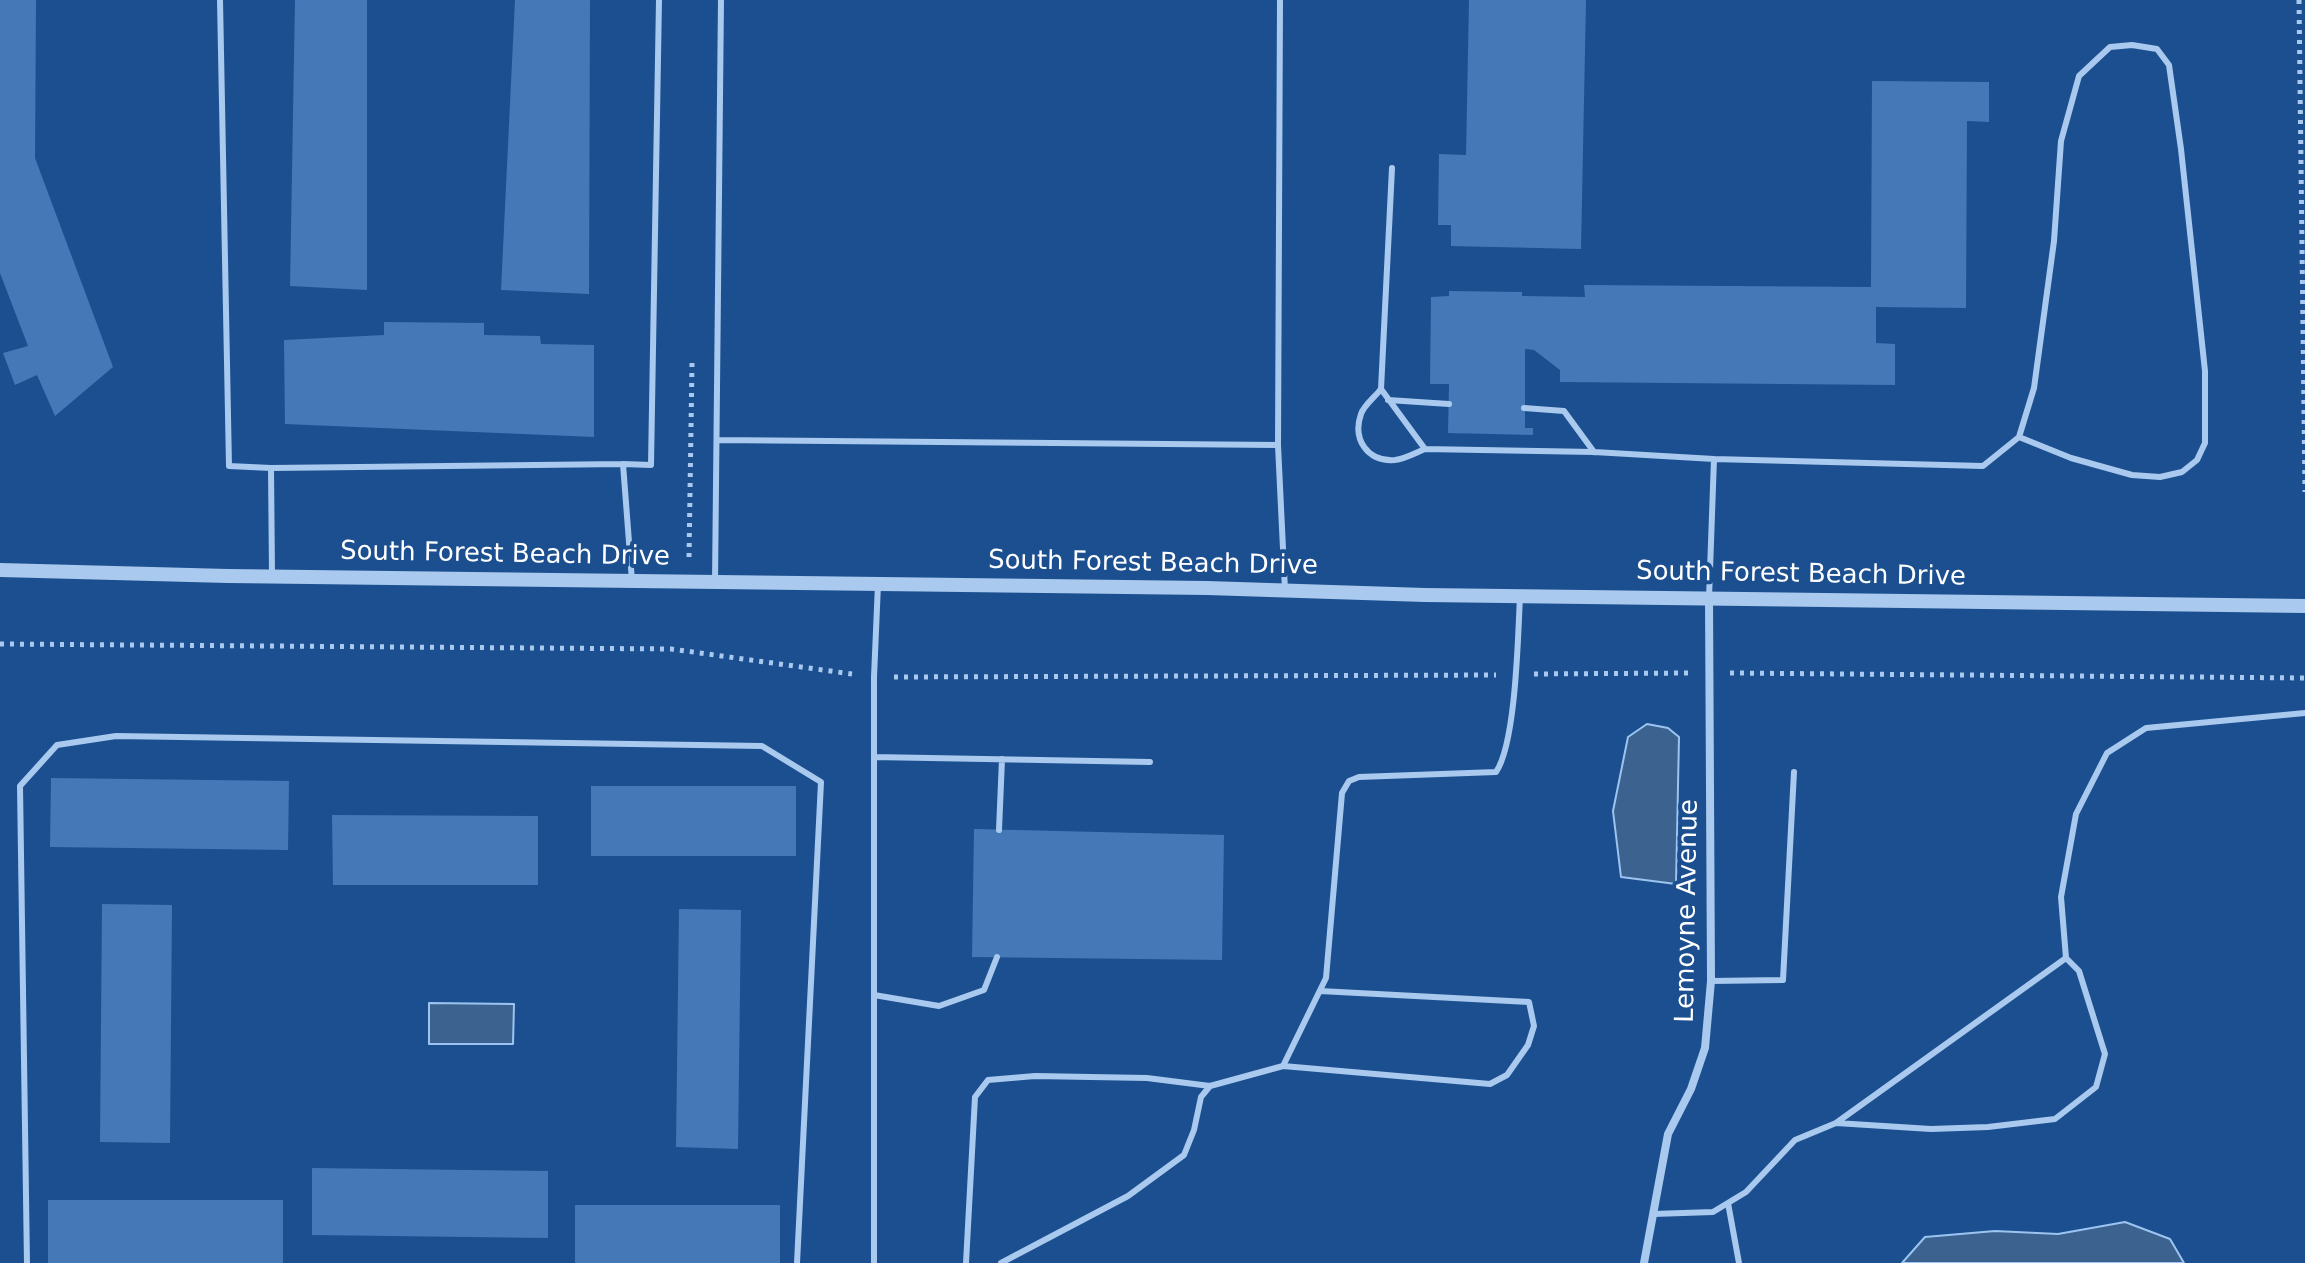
<!DOCTYPE html>
<html>
<head>
<meta charset="utf-8">
<style>
  body { margin:0 }
  canvas { display:block; background:#1b4f8f }
</style>
</head>
<body>
<canvas width="2305" height="1263"></canvas>
<script>
const c = document.querySelector('canvas').getContext('2d');
c.lineJoin = 'round';
function fill(path, color) { c.fillStyle = color; c.fill(path, 'evenodd'); }
function trace(path, color, width, dash) { c.strokeStyle = color; c.lineWidth = width; c.lineCap = dash ? 'butt' : 'round'; c.setLineDash(dash || []); c.stroke(path); }
function drawText(font, color, halo, rows, align = 'center') {
  c.font = font + ' "DejaVu Sans",sans-serif'; c.lineWidth = 8; c.setLineDash([]); c.textBaseline = 'middle'; c.strokeStyle = halo; c.fillStyle = color; for (const [text, x, y, turn = 0] of rows) {
    c.save(); c.translate(x, y); c.rotate((+turn || 0) * Math.PI / 180); c.textAlign = isNaN(turn) ? turn : align; if (halo) c.strokeText(text, 0, 0); c.fillText(text, 0, 0); c.restore();
  }
}
const water = new Path2D(`
  M1647,724L1668,728L1679,737L1676,884L1621,877L1613,811L1628,737Z
  M429,1003L514,1004L513,1044H429Z
  M2125,1222L2170,1239L2184,1263H1902L1925,1237L1995,1231L2058,1234Z`);
fill(water, '#3c6290');
trace(water, '#9cc4f0', 2);
fill(new Path2D(`
  M0,0H36L35,158L113,367L55,416L37,375L15,385L3,353L28,346L0,273Z
  M295,0H367V290L290,286Z
  M515,0H590L589,294L501,290Z
  M1469,0H1586L1581,249L1451,246V225H1438L1439,154L1466,155Z
  M1872,81L1989,82V122L1967,121L1966,308L1876,307V343L1895,344V385L1560,382V370L1534,350L1525,349V428H1533V435L1448,433L1449,384H1430L1431,297L1449,296V291L1522,292V296L1585,297L1584,285L1871,287Z
  M384,322L484,323V335L540,336L541,344L594,345V437L285,424L284,340L384,335Z
  M51,778L289,781L288,850L50,847Z
  M591,786H796V856H591Z
  M332,815L538,816V885H333Z
  M974,829L1224,835L1222,960L972,957Z
  M102,904L172,905L170,1143L100,1142Z
  M679,909L741,910L738,1149L676,1147Z
  M312,1168L548,1171V1238L312,1235Z
  M48,1200H283V1263H48Z
  M575,1205H780V1263H575Z`), '#4478b7');
trace(new Path2D(`
  M2299,0L2305,492
  M689,557L692,363
  M0,644L671,649L852,674
  M1730,673L2305,678
  M1534,674L1688,673
  M894,677L1496,675`), '#a9c9ee', 5, [4, 6]);
trace(new Path2D(`
  M220,0L229,466L271,468
  M1392,168L1381,389L1425,449L1594,452L1714,459
  M1381,389C1375,397 1364,405 1361,414C1352,440 1368,462 1395,460C1405,459 1415,453 1425,449
  M1388,400L1449,404
  M1524,408L1564,411L1594,452
  M717,440L1278,445L1280,0
  M1278,445L1285,590
  M623,464L651,465L659,0
  M272,575L271,468L623,464L632,581
  M715,582L721,0
  M1709,598L1714,459L1983,466L2019,437L2034,388L2054,241L2061,141L2079,76L2110,47L2132,45L2157,49L2169,65L2181,149L2205,371V443L2197,460L2182,472L2160,477L2132,475L2071,458L2019,437
  M874,757L1150,762
  M999,830L1002,759
  M2066,958L2061,897L2076,814L2107,753L2146,728L2305,713
  M1711,981L1783,980L1794,772
  M874,995L939,1006L984,990L997,957
  M1283,1066L1490,1084L1507,1075L1528,1045L1534,1026L1529,1002L1320,991
  M1728,1203L1739,1263
  M1653,1214L1713,1212L1746,1192L1795,1140L1836,1123L1931,1129L1988,1127L2055,1119L2096,1087L2105,1054L2079,971L2066,958L1836,1123
  M27,1263L20,786L57,745L116,736L762,746L821,782L797,1263
  M874,1263V677L878,584
  M966,1263L975,1097L988,1080L1035,1076L1147,1078L1210,1086L1283,1066L1326,978L1342,793L1349,781L1359,777L1496,772C1516,743 1518,635 1520,596
  M1001,1263L1128,1196L1184,1155L1194,1130L1201,1097L1210,1086`), '#a9c9ee', 6);
trace(new Path2D(`
  M1644,1263L1668,1134L1691,1089L1705,1048L1711,981L1709,598`), '#a9c9ee', 8);
trace(new Path2D(`
  M0,570L228,576L1207,588L1425,595L2305,606`), '#a9c9ee', 14);
drawText('26px', '#fff', '#1b4f8f', [
  ["South Forest Beach Drive",505,555,1],
  ["South Forest Beach Drive",1153,564,1],
  ["South Forest Beach Drive",1801,575,1],
  ["Lemoyne Avenue",1688,911,-89]
]);
</script>
</body>
</html>
